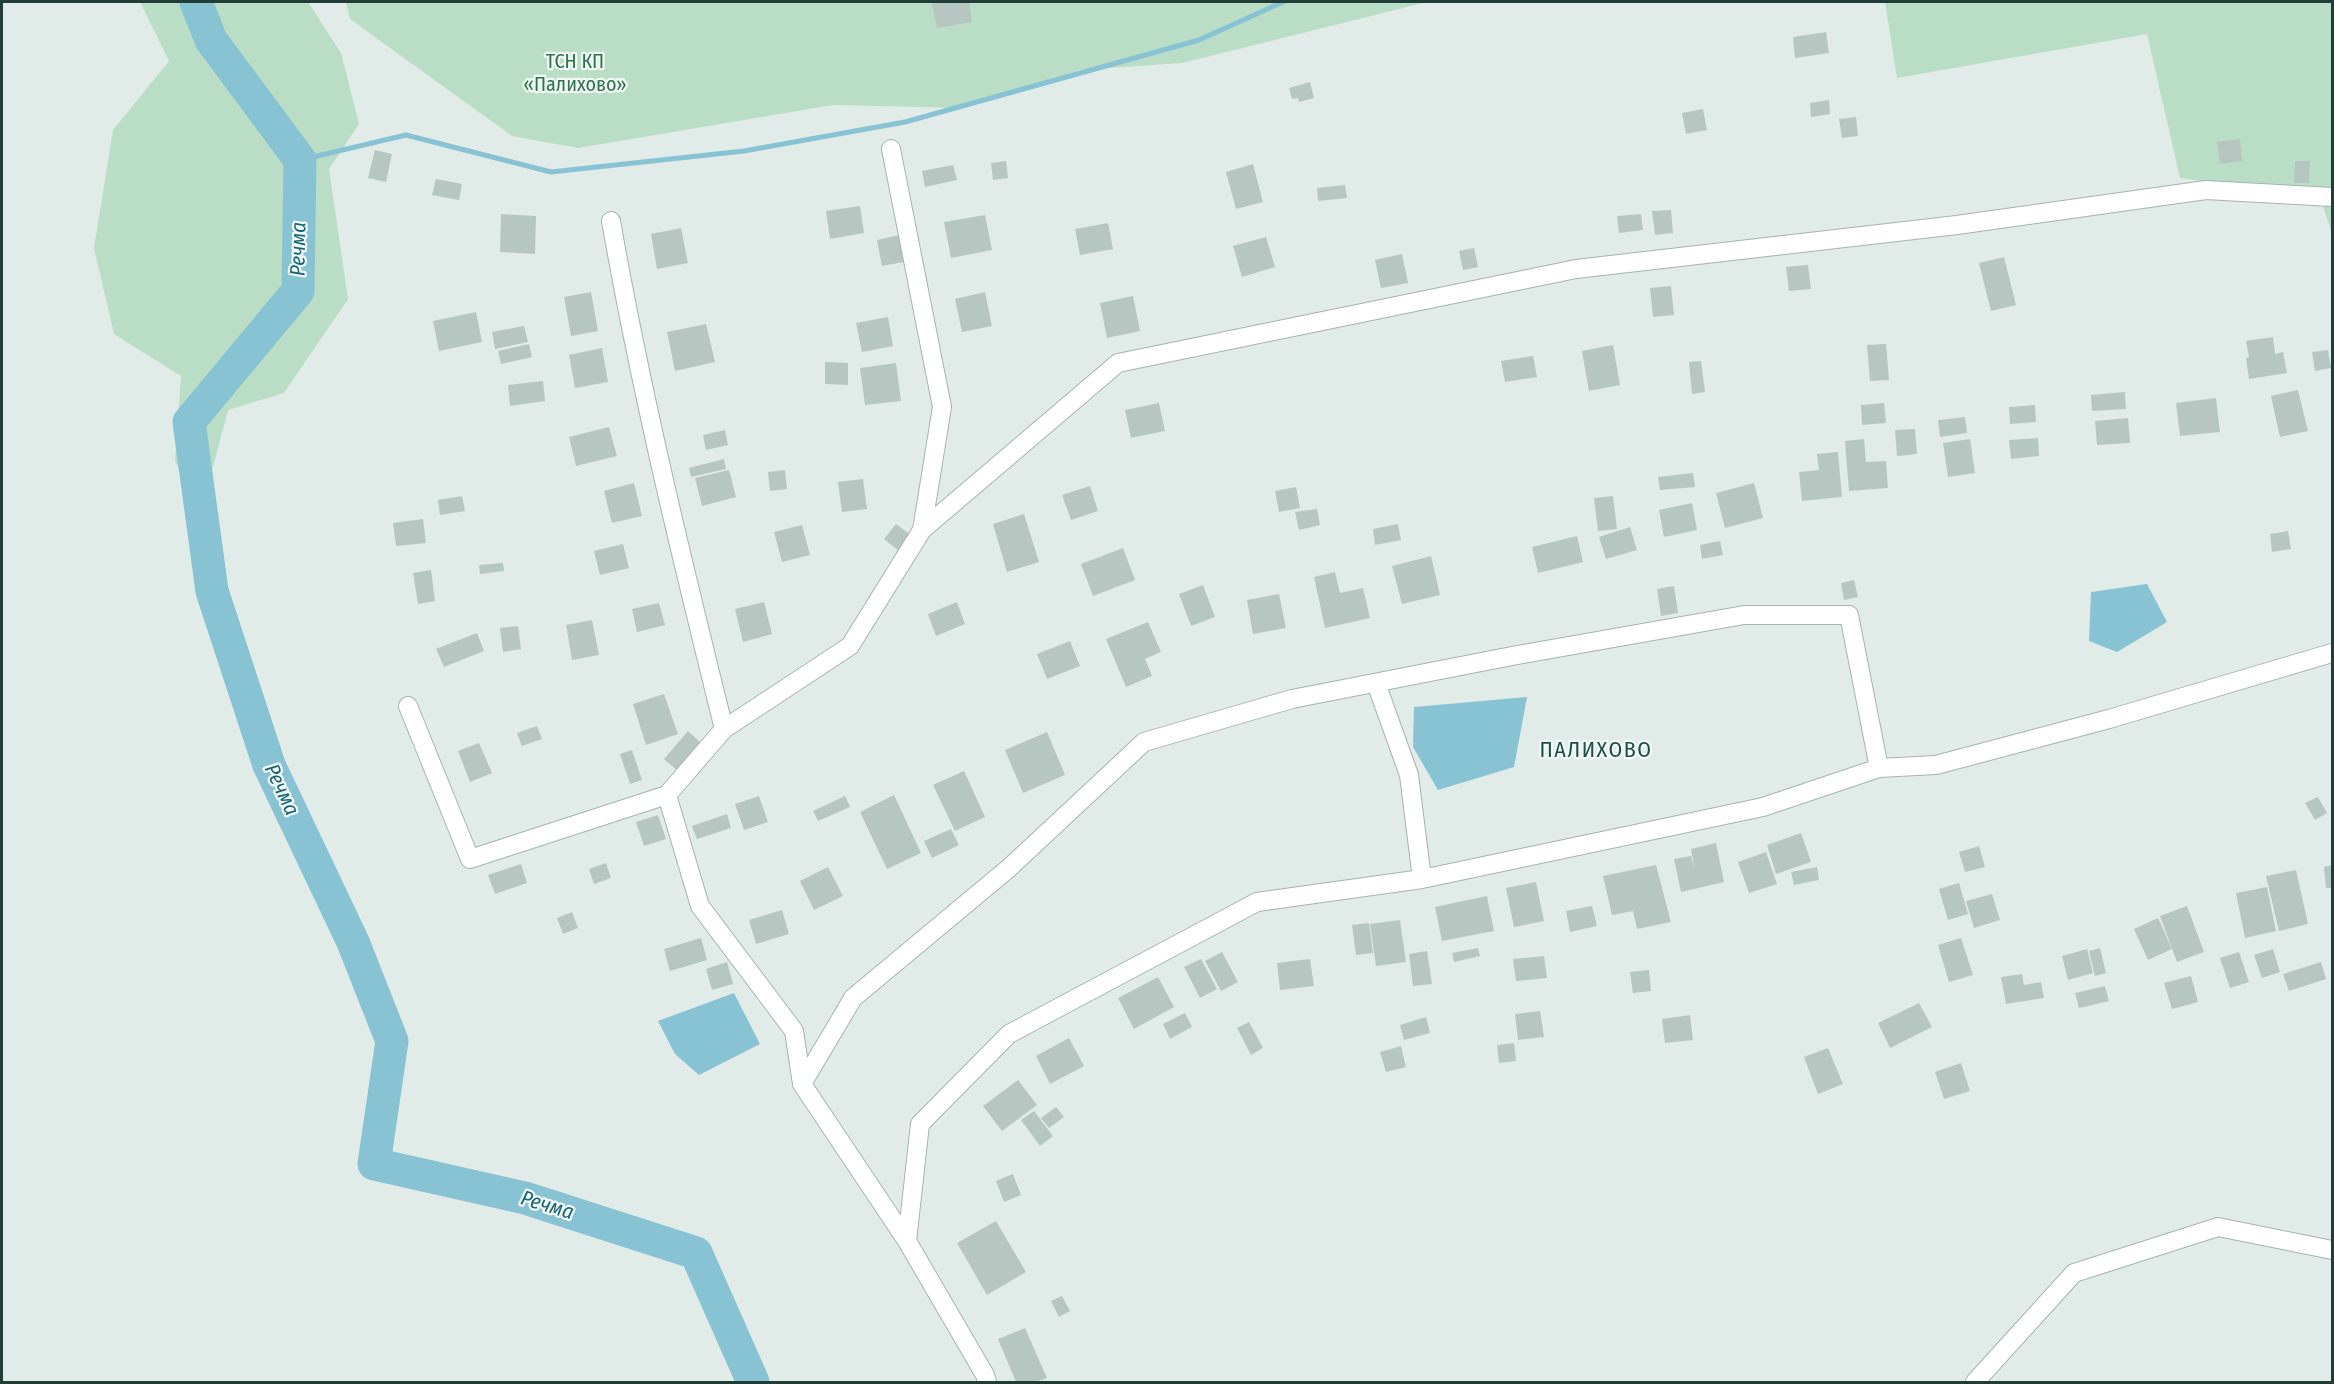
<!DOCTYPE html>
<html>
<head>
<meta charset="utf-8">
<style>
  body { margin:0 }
  #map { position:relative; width:2334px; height:1384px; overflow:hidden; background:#e1ece8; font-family:"Fira Sans Condensed",sans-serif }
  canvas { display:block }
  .frame { position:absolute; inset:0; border:3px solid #213d37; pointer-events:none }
</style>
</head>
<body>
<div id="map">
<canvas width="2334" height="1384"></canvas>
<div class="frame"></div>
</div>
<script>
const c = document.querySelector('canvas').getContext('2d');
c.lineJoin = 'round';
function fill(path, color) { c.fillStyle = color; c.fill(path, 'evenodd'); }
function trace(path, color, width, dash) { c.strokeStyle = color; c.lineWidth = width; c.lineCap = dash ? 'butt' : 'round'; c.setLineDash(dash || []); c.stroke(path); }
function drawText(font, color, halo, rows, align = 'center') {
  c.font = font + ' "Fira Sans Condensed",sans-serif'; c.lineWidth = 4.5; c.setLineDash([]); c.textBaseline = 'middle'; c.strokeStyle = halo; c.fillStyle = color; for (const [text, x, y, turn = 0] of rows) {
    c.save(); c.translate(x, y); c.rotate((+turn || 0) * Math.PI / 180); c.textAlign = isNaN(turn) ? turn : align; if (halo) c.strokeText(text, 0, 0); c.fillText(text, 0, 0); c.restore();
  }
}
fill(new Path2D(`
  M140,2H308L341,53L359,124L329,169L348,299L284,393L228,410L201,512L175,461L181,376L114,334L94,248L113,130L169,61Z
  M346,2H1427L1182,63L1080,70L962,108L833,105L578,148L512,136L350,19Z
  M1885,2H2332V234L2320,197L2180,178L2147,34L1897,78Z`), '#b9dec5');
fill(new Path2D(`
  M2147,584L2167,622L2117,652L2089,641L2091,592Z
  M1527,697L1514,767L1438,790L1413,747L1414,707Z
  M734,993L760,1044L699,1075L675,1054L658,1021Z`), '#87c3d3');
trace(new Path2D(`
  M300,160L406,135L551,172L744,151L905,122L1199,40L1283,2`), '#87c3d3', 5);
trace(new Path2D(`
  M196,2L211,40L300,160L298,291L189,422L212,591L269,765L353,942L392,1041L374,1164L525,1198L696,1253L753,1382`), '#87c3d3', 33);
fill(new Path2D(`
  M940,2H969L972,22L937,28L932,4Z
  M1826,32L1829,53L1795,58L1793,37Z
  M1310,82L1314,98L1299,102L1298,98L1292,99L1289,88Z
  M1829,100L1830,114L1811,117L1810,103Z
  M1703,109L1707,130L1686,134L1682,113Z
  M1856,117L1858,136L1842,138L1839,119Z
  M2240,139L2242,161L2220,164L2217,142Z
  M375,150L392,154L386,182L368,178Z
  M1006,161L1008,178L993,180L991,163Z
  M2295,161H2310L2309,183H2294Z
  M1253,164L1263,202L1236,209L1226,172Z
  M953,165L957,180L925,187L922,171Z
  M436,179L462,184L459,200L432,195Z
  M1345,185L1347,198L1318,201L1317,188Z
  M860,206L864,233L830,239L826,211Z
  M1671,210L1673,233L1655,235L1652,211Z
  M501,214L536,216L535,254L500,252Z
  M1641,214L1643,230L1619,233L1617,216Z
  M985,215L992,250L951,258L944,222Z
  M1108,223L1113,249L1080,255L1075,229Z
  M681,228L688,263L657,269L651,234Z
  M899,235L904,262L882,266L877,240Z
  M1266,237L1275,267L1242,277L1233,246Z
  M1474,248L1478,267L1463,270L1459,251Z
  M1402,254L1408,283L1381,288L1375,260Z
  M2004,257L2016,305L1991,311L1979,263Z
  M1808,265L1811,289L1789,291L1786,267Z
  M1671,286L1674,315L1653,317L1650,288Z
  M591,292L598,331L571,336L564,297Z
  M985,292L992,326L962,332L955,299Z
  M1133,296L1140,331L1107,338L1100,303Z
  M476,312L482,342L439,351L433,321Z
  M888,317L893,346L862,352L856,323Z
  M706,324L715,362L675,371L667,332Z
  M524,326L528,342L495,349L492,332Z
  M2273,337L2275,354L2283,352L2287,373L2249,379L2246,358L2249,357L2246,341Z
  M529,344L532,357L501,364L498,351Z
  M1886,344L1889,380L1870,381L1867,345Z
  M1613,345L1620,385L1589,391L1582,351Z
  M602,348L608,382L575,388L569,355Z
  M2328,350L2331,368L2315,371L2312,352Z
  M1533,356L1537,377L1505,382L1501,361Z
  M1701,361L1705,392L1692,394L1689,362Z
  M825,362L848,363V385L825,384Z
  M896,363L901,401L865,405L860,368Z
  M543,381L545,401L510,406L508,385Z
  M2298,390L2308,431L2280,437L2271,396Z
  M2125,392L2126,409L2092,411L2091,395Z
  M2216,398L2220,432L2180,436L2176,403Z
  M1159,403L1165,431L1131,438L1125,410Z
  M1884,403L1886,423L1862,425L1861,405Z
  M2035,405L2036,422L2010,424L2009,407Z
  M1965,417L1967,433L1940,437L1938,420Z
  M2128,418L2130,443L2097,445L2095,421Z
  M609,427L617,456L576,466L569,437Z
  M1915,429L1917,454L1897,456L1895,430Z
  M725,430L728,445L706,450L703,435Z
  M2038,438L2039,456L2011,459L2009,440Z
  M1864,439L1866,462L1886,461L1888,488L1849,491L1845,441Z
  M1970,439L1975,473L1948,477L1943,443Z
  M1838,452L1842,497L1802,501L1799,472L1819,470L1817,454Z
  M724,459L726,469L691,477L689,468Z
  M729,470L736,497L702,506L695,478Z
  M785,470L787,489L770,491L768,472Z
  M1693,473L1695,487L1660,490L1658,477Z
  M863,479L867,509L842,512L838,482Z
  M634,483L642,516L612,523L604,491Z
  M1754,483L1763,518L1725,528L1716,493Z
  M1090,486L1098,511L1071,520L1062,495Z
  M1296,487L1300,508L1279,512L1275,491Z
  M462,496L465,511L440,515L438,500Z
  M1613,496L1617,529L1598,531L1594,498Z
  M1692,503L1697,530L1664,537L1659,510Z
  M1317,509L1320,525L1299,530L1295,512Z
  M1024,514L1039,562L1007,572L993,524Z
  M423,519L426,543L396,546L393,523Z
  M896,524L912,536L900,552L884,539Z
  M1398,524L1401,540L1375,545L1373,529Z
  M802,525L810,555L782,562L774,532Z
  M1630,527L1637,550L1606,559L1599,537Z
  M2288,531L2291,549L2272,552L2270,534Z
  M1577,536L1583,562L1538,573L1532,547Z
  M1720,541L1723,555L1702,559L1700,545Z
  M623,544L629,568L600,575L594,551Z
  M1123,548L1135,580L1093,596L1081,564Z
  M1431,556L1440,595L1402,604L1392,566Z
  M503,563L504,571L480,574L479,565Z
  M431,570L435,601L418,604L413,573Z
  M1335,572L1340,593L1363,588L1370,618L1325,628L1314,577Z
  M1854,580L1858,597L1844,600L1841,583Z
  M1203,585L1215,617L1191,626L1179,594Z
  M1674,586L1678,613L1661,616L1657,589Z
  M1279,594L1286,628L1253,634L1247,600Z
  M764,602L772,634L743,642L735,609Z
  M957,602L965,624L936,636L928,614Z
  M659,603L665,625L637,632L632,609Z
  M592,620L599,655L572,660L566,625Z
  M1148,622L1161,652L1145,659L1152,676L1126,687L1106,639Z
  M518,626L521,649L503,652L500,628Z
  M477,633L484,651L444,667L436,649Z
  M1070,641L1080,666L1047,679L1037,654Z
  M664,694L678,734L646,745L633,704Z
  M537,726L542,739L522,746L517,733Z
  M688,731L703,745L679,772L664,759Z
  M1047,732L1065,775L1023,793L1005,750Z
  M479,743L492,773L470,782L458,751Z
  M632,750L642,780L630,784L620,754Z
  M964,771L985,817L955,831L933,785Z
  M894,795L921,853L887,869L860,812Z
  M759,796L768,822L744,830L735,804Z
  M845,796L850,807L818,821L813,811Z
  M2318,797L2327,813L2315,820L2305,803Z
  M727,814L731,828L697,839L692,826Z
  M658,815L666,839L644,846L636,822Z
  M951,829L959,845L932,858L924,841Z
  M1801,833L1811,862L1776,874L1767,845Z
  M1716,843L1724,882L1681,892L1674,859L1691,856L1694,867L1691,849Z
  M1979,846L1985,867L1965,872L1959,852Z
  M1766,852L1777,884L1749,893L1738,862Z
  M606,863L611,878L594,884L589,869Z
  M521,864L527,883L495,894L488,875Z
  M1656,865L1671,922L1637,929L1633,911L1612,915L1603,876Z
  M2332,865V888H2326L2324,867Z
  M828,867L843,896L814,910L800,881Z
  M1817,867L1819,880L1794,885L1791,872Z
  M2296,870L2308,924L2279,931L2266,876Z
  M1536,882L1544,921L1514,927L1506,888Z
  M1959,883L1968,914L1948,920L1939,889Z
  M2267,887L2276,931L2245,938L2236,893Z
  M1992,894L2000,920L1974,928L1966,901Z
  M1487,896L1494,931L1442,941L1435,907Z
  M1592,906L1597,926L1570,932L1566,911Z
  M2187,906L2204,952L2177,962L2160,916Z
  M782,910L789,934L756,944L749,920Z
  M572,912L578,928L563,934L557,918Z
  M2158,918L2172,949L2148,960L2134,929Z
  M1400,920L1406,962L1376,966L1370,924Z
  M1369,923L1373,953L1356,955L1352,925Z
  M701,938L707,960L670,971L664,949Z
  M1961,938L1973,975L1949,982L1938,945Z
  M1478,948L1480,956L1454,962L1452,953Z
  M2100,948L2106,973L2095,976L2089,951Z
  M2087,949L2093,973L2068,980L2062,956Z
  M2273,949L2280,972L2262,978L2254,955Z
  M1427,951L1432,984L1413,986L1409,954Z
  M1222,952L1238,982L1221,991L1205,961Z
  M2239,952L2249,982L2230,988L2220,958Z
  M1544,956L1547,978L1516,981L1513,959Z
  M1201,959L1217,989L1200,998L1184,967Z
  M1310,959L1314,986L1280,990L1277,963Z
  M727,962L733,984L712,990L706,969Z
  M2321,962L2326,979L2289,991L2283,974Z
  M1649,970L1651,991L1633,993L1630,972Z
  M2022,974L2024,985L2041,982L2044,998L2006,1004L2001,977Z
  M2191,976L2198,1002L2172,1009L2164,983Z
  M1158,977L1174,1007L1134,1029L1118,998Z
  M2105,986L2109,1001L2079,1008L2075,993Z
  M1919,1003L1932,1027L1890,1048L1878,1023Z
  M1540,1011L1544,1037L1518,1040L1515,1014Z
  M1185,1013L1192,1027L1170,1039L1163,1024Z
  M1690,1015L1693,1040L1665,1043L1662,1019Z
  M1426,1017L1430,1033L1404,1040L1400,1025Z
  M1249,1022L1263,1048L1251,1055L1237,1028Z
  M1069,1038L1084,1066L1050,1084L1036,1056Z
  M1514,1043L1516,1061L1499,1063L1497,1045Z
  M1401,1046L1406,1067L1386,1072L1380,1052Z
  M1828,1048L1843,1084L1818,1094L1804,1057Z
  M1961,1063L1970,1091L1944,1099L1935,1072Z
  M1018,1080L1037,1105L1002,1131L983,1106Z
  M1056,1107L1064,1117L1049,1128L1041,1118Z
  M1034,1111L1053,1136L1040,1146L1021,1120Z
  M1013,1174L1021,1195L1004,1202L996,1181Z
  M996,1221L1026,1272L987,1295L957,1243Z
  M1062,1296L1070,1311L1059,1317L1051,1301Z
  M1025,1328L1047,1378L1035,1382H1016L998,1339Z`), '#b6c7c1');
const minor = new Path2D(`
  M891,149L942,407L922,530
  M611,221C641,392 682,560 724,729
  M1376,683L1409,775L1422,879
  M408,706L470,859L667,795L724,729L850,646L922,530L1118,363L1576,269L1957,225L2206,190L2332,197
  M667,795L700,906L794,1031L802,1084L907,1241L985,1375L987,1382
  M802,1084L853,998L1009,868L1144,742L1292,699L1512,656L1744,615H1849L1879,768
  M907,1241L920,1124L1009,1034L1257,902L1422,879L1763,807L1879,768L1936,765L2109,719L2332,653
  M1975,1382L2074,1273L2218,1227L2332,1250`);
trace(minor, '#a4b4af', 20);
trace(minor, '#fff', 18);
drawText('20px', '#2a754b', '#f2f8f5', [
  ["ТСН КП",575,62],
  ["«Палихово»",575,85]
]);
drawText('italic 21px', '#1a657a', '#f2f8f5', [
  ["Речма",299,249,-89],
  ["Речма",281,790,65],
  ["Речма",547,1206,17]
]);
c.letterSpacing = '1.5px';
drawText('22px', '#1c5046', '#f2f8f5', [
  ["ПАЛИХОВО",1596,751]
]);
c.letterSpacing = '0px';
</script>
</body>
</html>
